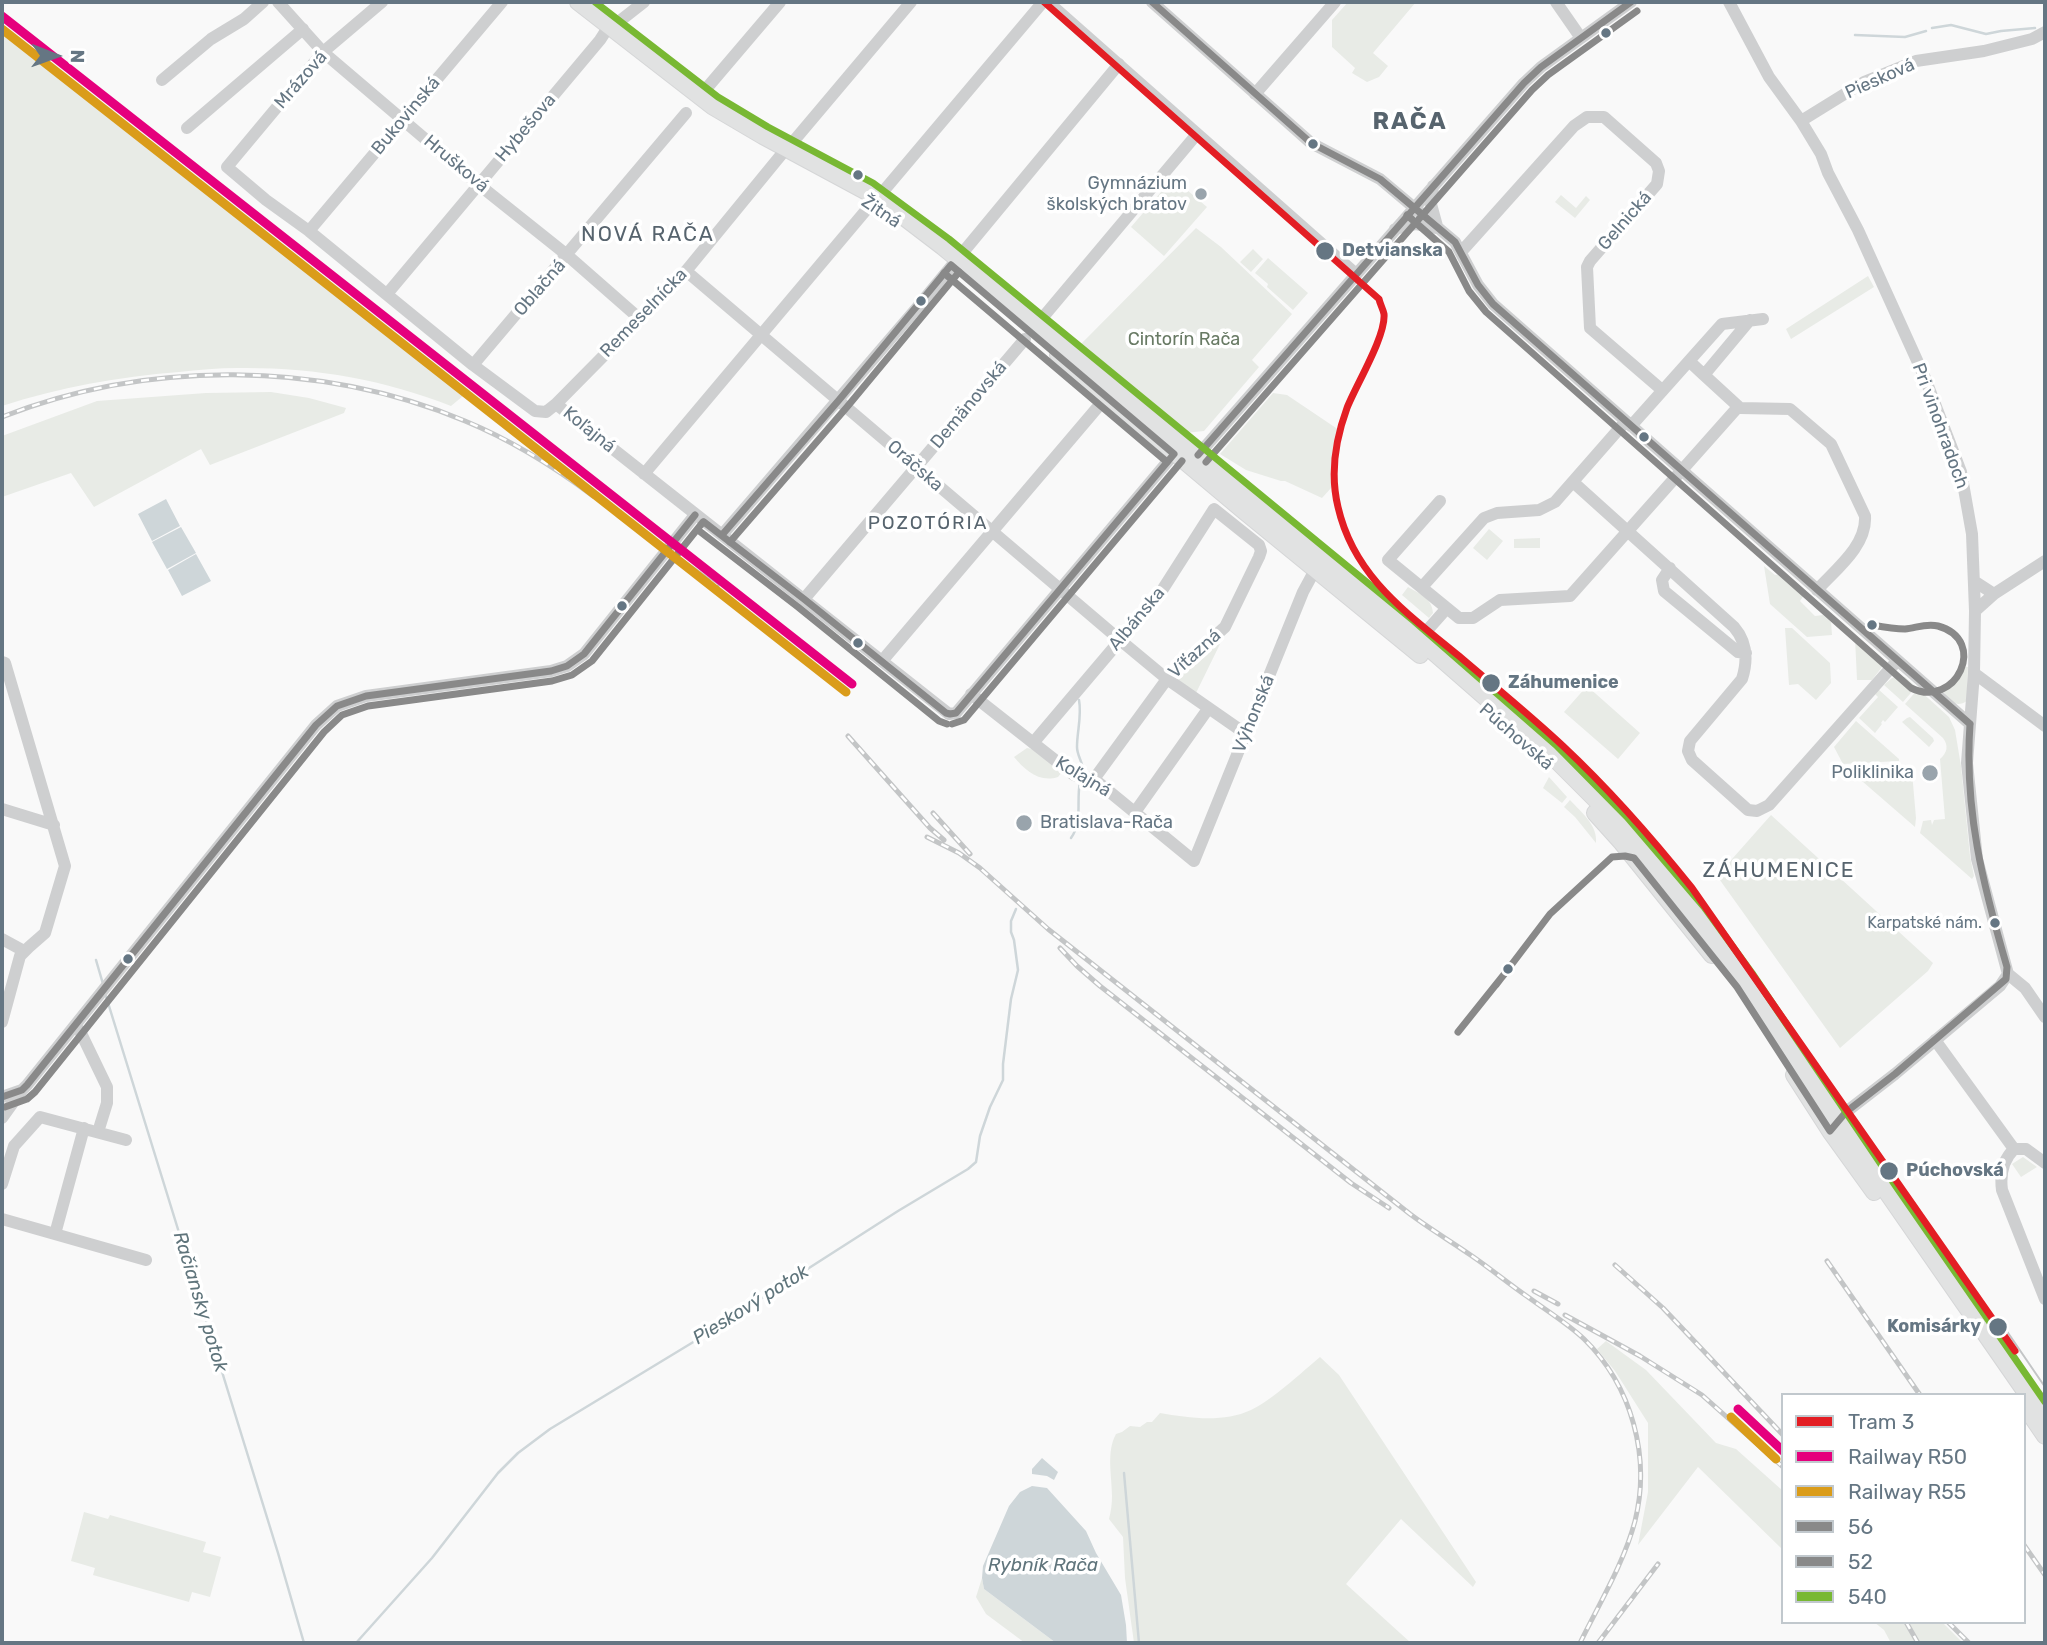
<!DOCTYPE html>
<html>
<head>
<meta charset="utf-8">
<style>
  body { margin:0 }
  #map { position:relative; width:2047px; height:1645px; overflow:hidden; background:#f9f9f9; font-family:Rubik,sans-serif }
  canvas { display:block }
  .frame { position:absolute; inset:0; border:4px solid #657683; pointer-events:none }
  .legend { position:absolute; left:1781px; top:1393px; width:245px; height:231px; box-sizing:border-box; background:#fff; border:2px solid #c1c8cd; margin:0; padding:9px 12px; list-style:none; font-size:21px; color:#657683 }
  .legend li { display:flex; align-items:center; gap:14px; height:35px }
  .legend b { width:35px; border:2px solid #c1c8cd }
  .north { position:absolute; left:21px; top:21px; width:70px; height:70px; -webkit-text-stroke:5px #fff; paint-order:stroke; rotate:91deg; font-size:19px; font-weight:700; line-height:28px; text-align:center; color:#657683 }
  .north::after { content:''; display:block; margin:auto; width:24px; height:32px; background:#657683; clip-path:polygon(50% 0,100% 100%,50% 72%,0 100%) }
</style>
</head>
<body>
<div id="map">
<canvas width="2047" height="1645"></canvas>
<div class="frame"></div>
<ul class="legend">
<li><b style="height:9px;background:#e31e24"></b>Tram 3</li>
<li><b style="height:9px;background:#e5007d"></b>Railway R50</li>
<li><b style="height:9px;background:#da9c1a"></b>Railway R55</li>
<li><b style="height:9px;background:#898989"></b>56</li>
<li><b style="height:9px;background:#898989"></b>52</li>
<li><b style="height:9px;background:#78b833"></b>540</li>
</ul>
<div class="north">N</div>
</div>
<script>
const c = document.querySelector('canvas').getContext('2d');
c.lineJoin = 'round';
function fill(path, color) { c.fillStyle = color; c.fill(path, 'evenodd'); }
function trace(path, color, width, dash) { c.strokeStyle = color; c.lineWidth = width; c.lineCap = dash ? 'butt' : 'round'; c.setLineDash(dash || []); c.stroke(path); }
function drawText(font, color, halo, rows, align = 'center') {
  c.font = font + ' Rubik,sans-serif'; c.lineWidth = 7; c.setLineDash([]); c.textBaseline = 'middle'; c.strokeStyle = halo; c.fillStyle = color; for (const [text, x, y, turn = 0] of rows) {
    c.save(); c.translate(x, y); c.rotate((+turn || 0) * Math.PI / 180); c.textAlign = isNaN(turn) ? turn : align; if (halo) c.strokeText(text, 0, 0); c.fillText(text, 0, 0); c.restore();
  }
}
fill(new Path2D(`
  M1348,2H1416L1373,53L1388,66L1379,77L1367,82L1352,73L1355,68L1332,47V20Z
  M2,32L463,396L451,406C383,379 311,367 238,368C218,368 198,370 179,372C118,377 60,387 2,406Z
  M1173,178L1207,207L1164,256L1131,227Z
  M1561,195L1576,208L1586,196L1590,200L1575,218L1555,202Z
  M1196,228L1221,247L1292,314L1252,360L1259,367L1204,431L1185,433L1080,345Z
  M1253,249L1263,259L1251,272L1240,262Z
  M1268,258L1308,293L1293,310L1267,287L1268,284L1255,273Z
  M1868,276L1874,287L1791,339L1786,329Z
  M271,392L309,398L346,408L344,413L210,465L201,449L94,507L71,473L2,497V436L97,401L206,393Z
  M1273,393L1287,395L1339,430L1332,465V487L1322,498L1285,481H1281L1246,470L1220,454Z
  M1489,529L1503,541L1487,560L1473,548Z
  M1540,538V548H1514V539Z
  M1764,566L1775,575L1780,574L1804,595L1800,601L1815,616L1823,615L1831,622L1832,635L1807,637L1770,604Z
  M1408,587C1420,594 1432,598 1433,613L1429,618L1402,595Z
  M1785,628H1792L1830,663L1831,683L1816,700L1798,684L1789,685Z
  M1855,638H1859L1881,657L1882,667L1872,680H1857Z
  M1217,643L1220,644L1196,693L1177,679Z
  M1960,666L1968,667L1967,701C1955,709 1946,699 1942,688L1952,679Z
  M1898,676L1905,677L1916,687L1903,702L1884,685L1892,678Z
  M1587,686L1640,733L1618,759L1564,712Z
  M1878,689L1898,707L1885,722L1883,720L1881,723L1882,724L1875,733L1859,718L1878,697L1874,693Z
  M1918,689L1949,717L1955,730L1961,766L1970,856L1974,876L1972,879L1920,833L1923,821L1931,820L1932,825L1934,820L1945,819L1940,759C1947,753 1949,746 1943,738L1905,704Z
  M1910,717L1933,738L1934,741L1929,747L1902,722L1907,718Z
  M1856,721L1899,759V761L1843,764L1834,747Z
  M1027,748L1032,749L1062,772L1058,777C1039,783 1025,770 1014,757Z
  M1905,765L1912,772L1916,818L1915,827L1855,775L1859,768Z
  M1549,777L1567,797L1562,803L1543,788Z
  M1570,800C1581,812 1598,825 1596,843L1575,817L1564,807Z
  M1771,815L1933,963L1928,971L1840,1048L1717,876Z
  M2023,1157L2037,1167L2021,1177L2012,1164Z
  M1900,1188L1995,1324L1992,1326L2045,1406V1412L1894,1192Z
  M1606,1341L1646,1370L1716,1443L1736,1449L1783,1491V1550L1698,1467L1638,1545L1648,1492V1423L1615,1371L1597,1349Z
  M1320,1357L1339,1375L1476,1582L1473,1587L1401,1519L1346,1584L1411,1643H1134L1125,1578L1123,1537L1109,1519C1111,1511 1112,1504 1112,1496C1112,1476 1106,1452 1116,1434L1122,1432L1130,1426L1140,1427L1147,1422H1152L1160,1413C1189,1418 1223,1423 1251,1410C1271,1401 1302,1372 1320,1357Z
  M84,1512L108,1519L110,1515L206,1542L203,1552L221,1557L210,1597L192,1592L189,1602L93,1575L95,1568L71,1561Z
  M982,1578L984,1589L1056,1643H1025L986,1614L976,1597Z
  M1874,1622H1942L1963,1643H1891L1884,1630Z`), '#e8ebe6');
fill(new Path2D(`
  M166,499L180,526L152,541L138,514Z
  M181,527L196,553L167,569L152,542Z
  M196,554L211,581L182,596L168,570Z
  M1042,1458L1058,1472L1054,1480L1047,1476L1032,1474V1469Z
  M1032,1486L1047,1488L1086,1531L1096,1553L1121,1595L1126,1625L1127,1643H1056L984,1589L982,1578L983,1566L1009,1506L1020,1492Z`), '#ced6d9');
trace(new Path2D(`
  M1932,28L1951,25L1986,34L2001,31L2035,28
  M1855,35L1905,37L1926,31
  M1079,700C1082,716 1077,731 1077,747C1077,755 1082,761 1083,769
  M1071,838C1083,821 1076,801 1080,782
  M96,960L103,984
  M105,993L278,1553L304,1643
  M1124,1473L1139,1643
  M356,1643L432,1558L498,1473L518,1453L550,1429L695,1341L898,1211L968,1169L976,1162L980,1136L990,1107L1003,1080V1064L1011,999L1018,970L1014,940L1011,932V921L1016,909`), '#ced6d9', 2.5);
const major = new Path2D(`
  M578,2L712,106L763,136L867,192L905,218L943,247L1407,629L1549,753L1620,824L1696,914L1743,979L1886,1191L2045,1420
  M1058,355L1244,511L1420,655
  M1595,813L1622,843L1712,955
  M1794,1075L1830,1131L1874,1192
  M2030,1414L2045,1436`);
trace(major, '#d5d6d7', 18);
trace(new Path2D(`
  M278,2L323,52L478,184L567,255L640,319
  M382,2L323,52L227,167L266,200L309,231L473,365L535,411L546,412L556,404L640,319L686,271L781,155
  M1048,2L1356,274
  M1152,2L1311,143L1380,179L1455,242L1478,285L1493,304L1970,724
  M1556,2L1581,38
  M1729,2L1769,77L1801,121L1821,154L1828,173L1858,230L1925,378L1961,472L1972,534L1975,611L1974,673L1967,763L1977,859L2008,974L2000,986L1895,1074L1846,1112L1839,1121
  M162,80L211,39L244,19L263,2
  M706,89L780,2
  M1255,94L1335,2
  M1801,121L1864,82L1916,61L1984,51L2032,39L2045,32
  M187,128L303,29
  M787,149L911,2
  M1433,186L1431,204L1437,226
  M881,194L1043,2
  M1395,229L1416,224L1437,228
  M309,231L502,2
  M1461,252L1574,126L1587,117H1604L1656,163L1659,171L1657,184L1590,261L1587,267L1590,328L1662,390
  M686,271L1120,640L1167,679L1246,734
  M387,294L600,40L609,26L621,20L644,2
  M1044,316L1197,134
  M1689,361L1704,375L1750,320
  M473,365L686,113
  M1704,375L1740,408L1790,409L1831,444L1865,516C1867,546 1835,570 1817,590
  M556,404L949,714L956,713L1174,454
  M1631,426L1722,324L1763,319
  M1198,455L1524,83L1541,67L1631,2
  M644,474L867,209
  M1573,482L1734,627C1747,642 1748,660 1742,679L1690,741L1688,751L1692,760L1748,810L1757,811L1769,805L1897,661
  M1440,501L1388,560L1459,618H1473L1500,600L1570,596L1738,407
  M722,535L916,309L1119,64
  M1670,568L1662,580L1664,591L1738,652L1746,653
  M1974,581L1994,594L1975,611
  M1422,587L1484,518L1497,513L1539,510L1555,502L1626,421
  M1994,594L2045,561
  M804,599L1025,339
  M1415,644L1447,608
  M882,661L1097,408
  M2,662L5,663L65,866L45,933L29,947L20,956L2,1022
  M1974,673L2045,726
  M971,694L1074,775L1094,779L1194,861L1303,592L1316,568L1317,561
  M1033,743L1161,592L1214,509L1259,545L1261,551L1259,557L1225,627L1167,679L1094,779
  M2,809L54,825
  M1135,812L1208,709
  M2,939L24,951
  M2008,974L2025,988L2045,1017
  M75,1026L80,1031L107,1087V1103L98,1132
  M1935,1040L2014,1149C2003,1160 2000,1175 2002,1190L2045,1299
  M2,1097L22,1090L27,1085L316,725L337,706L366,696L551,671L567,666L584,654L695,515
  M2,1118L22,1090
  M2014,1149H2026L2045,1163
  M2,1184L14,1146L40,1117L126,1140
  M2,1219L146,1260
  M55,1234L84,1128`), '#cecfd0', 12);
trace(major, '#e1e2e2', 16);
trace(new Path2D(`
  M2002,1324L2045,1387`), '#c3c5c6', 2);
const rail = new Path2D(`
  M2,417C147,360 320,360 465,421C511,440 553,466 593,496
  M619,516L717,586
  M848,736L930,828L944,840
  M933,813L970,854
  M927,837L959,853L980,868L1048,929L1410,1214C1430,1229 1452,1242 1472,1256C1491,1269 1509,1284 1528,1297C1547,1311 1567,1323 1584,1339C1632,1386 1651,1457 1635,1521C1624,1563 1599,1604 1580,1643
  M1060,948L1077,966L1100,986L1351,1183L1389,1208
  M1827,1261L1920,1395
  M1615,1265L1663,1308L1783,1435
  M1534,1291L1558,1304
  M1565,1315L1640,1356L1702,1395L1783,1467
  M2024,1545L2045,1575
  M1906,1622L1918,1643
  M1948,1622L1969,1643
  M1598,1643L1658,1564`);
trace(rail, '#c3c5c6', 5);
trace(rail, '#fff', 2.5, [8]);
trace(new Path2D(`
  M1152,2L1311,143L1380,179L1455,242L1478,285L1493,304L1970,724
  M951,265L1174,454
  M1198,455L1524,83L1541,67L1631,2
  M704,522L804,599L946,713L950,714
  M722,535L839,400L951,265
  M950,714L956,713L1174,454
  M1496,985L1550,914L1612,857L1625,856L1634,858L1737,987L1830,1131L1846,1112L1895,1074L2006,979L2007,967C1983,885 1964,810 1970,724
  M1458,1032L1510,967
  M2,1097L22,1090L27,1085L316,725L337,706L366,696L551,671L567,666L584,654L695,515`), '#898989', 7);
trace(new Path2D(`
  M1407,215L1449,252L1469,291L1486,312L1911,688C1956,710 1989,640 1938,626C1926,623 1916,628 1905,629C1894,629 1883,627 1872,625
  M944,273L1167,462
  M1206,462L1532,90L1548,75L1637,11
  M698,530L798,607L939,721L947,724
  M730,542L847,407L959,272
  M952,724L964,720L1182,461
  M5,1107L27,1099L35,1092L324,732L342,715L368,706L552,681L572,675L592,661L703,522`), '#898989', 7);
trace(new Path2D(`
  M595,2L718,97L768,127L873,183L949,239L1414,621L1556,745L1627,817L1704,907L1752,973L1895,1185L2045,1402`), '#78b833', 7);
trace(new Path2D(`
  M2,16L852,684
  M1738,1409L1783,1451`), '#e5007d', 9);
trace(new Path2D(`
  M2,29L846,692
  M1731,1417L1776,1459`), '#da9c1a', 9);
trace(new Path2D(`
  M1044,2L1379,299C1380,304 1383,309 1384,314C1386,336 1356,385 1347,408C1336,438 1330,474 1338,507C1354,577 1407,613 1459,656C1494,686 1530,715 1563,746C1610,790 1652,838 1692,888L2015,1351`), '#e31e24', 7);
for (const [x, y, r, color] of [
  [1606,33,6,"#657683"],
  [1313,144,6,"#657683"],
  [858,175,6,"#657683"],
  [1201,194,7,"#99a4ac"],
  [1325,251,10,"#657683"],
  [921,301,6,"#657683"],
  [1644,437,6,"#657683"],
  [622,606,6,"#657683"],
  [1872,625,6,"#657683"],
  [858,643,6,"#657683"],
  [1491,683,10,"#657683"],
  [1930,773,9,"#99a4ac"],
  [1024,823,9,"#99a4ac"],
  [1995,923,6,"#657683"],
  [128,959,6,"#657683"],
  [1508,969,6,"#657683"],
  [1889,1171,10,"#657683"],
  [1998,1327,10,"#657683"]
]) { const dot = new Path2D(); dot.arc(x, y, r, 0, 2 * Math.PI); c.fillStyle = color; c.fill(dot); trace(dot, '#fff', 2.5); }
drawText('16px', '#657683', '#fff', [
  ["Karpatské nám.",1982,923]
], 'right');
drawText('18px', '#657683', '#fff', [
  ["Piesková",1880,79,-24],
  ["Mrázová",301,80,-49],
  ["Bukovinská",406,116,-50],
  ["Hybešova",526,128,-50],
  ["Hrušková",456,164,40],
  ["Žitná",881,212,34],
  ["Gelnická",1625,221,-49],
  ["Oblačná",540,288,-49],
  ["Remeselnícka",644,313,-46],
  ["Demänovská",969,405,-50],
  ["Pri vinohradoch",1940,426,70],
  ["Koľajná",589,430,39],
  ["Oráčska",915,466,41],
  ["Albánska",1137,619,-50],
  ["Víťazná",1195,654,-42],
  ["Výhonská",1254,714,-68],
  ["Púchovská",1516,737,41],
  ["Koľajná",1083,777,31]
]);
drawText('18px', '#657683', '#fff', [
  ["Gymnázium",1187,184],
  ["školských bratov",1187,205],
  ["Poliklinika",1914,773],
  ["Bratislava-Rača",1040,823,"left"]
], 'right');
drawText('bold 18px', '#657683', '#fff', [
  ["Detvianska",1342,251],
  ["Záhumenice",1508,683],
  ["Púchovská",1906,1171],
  ["Komisárky",1981,1327,"right"]
], 'left');
drawText('18px', '#687a64', '#fff', [
  ["Cintorín Rača",1184,340]
]);
c.letterSpacing = '2px';
drawText('19px', '#57646e', '#fff', [
  ["POZOTÓRIA",928,524]
]);
c.letterSpacing = '0px';
drawText('italic 19px', '#60757c', '#fff', [
  ["Račiansky potok",200,1302,73],
  ["Pieskový potok",751,1305,-32],
  ["Rybník Rača",1043,1566]
]);
c.letterSpacing = '2px';
drawText('21px', '#57646e', '#fff', [
  ["NOVÁ RAČA",648,235],
  ["ZÁHUMENICE",1779,871]
]);
c.letterSpacing = '0px';
c.letterSpacing = '2px';
drawText('bold 24px', '#57646e', '#fff', [
  ["RAČA",1410,122]
]);
c.letterSpacing = '0px';
</script>
</body>
</html>
